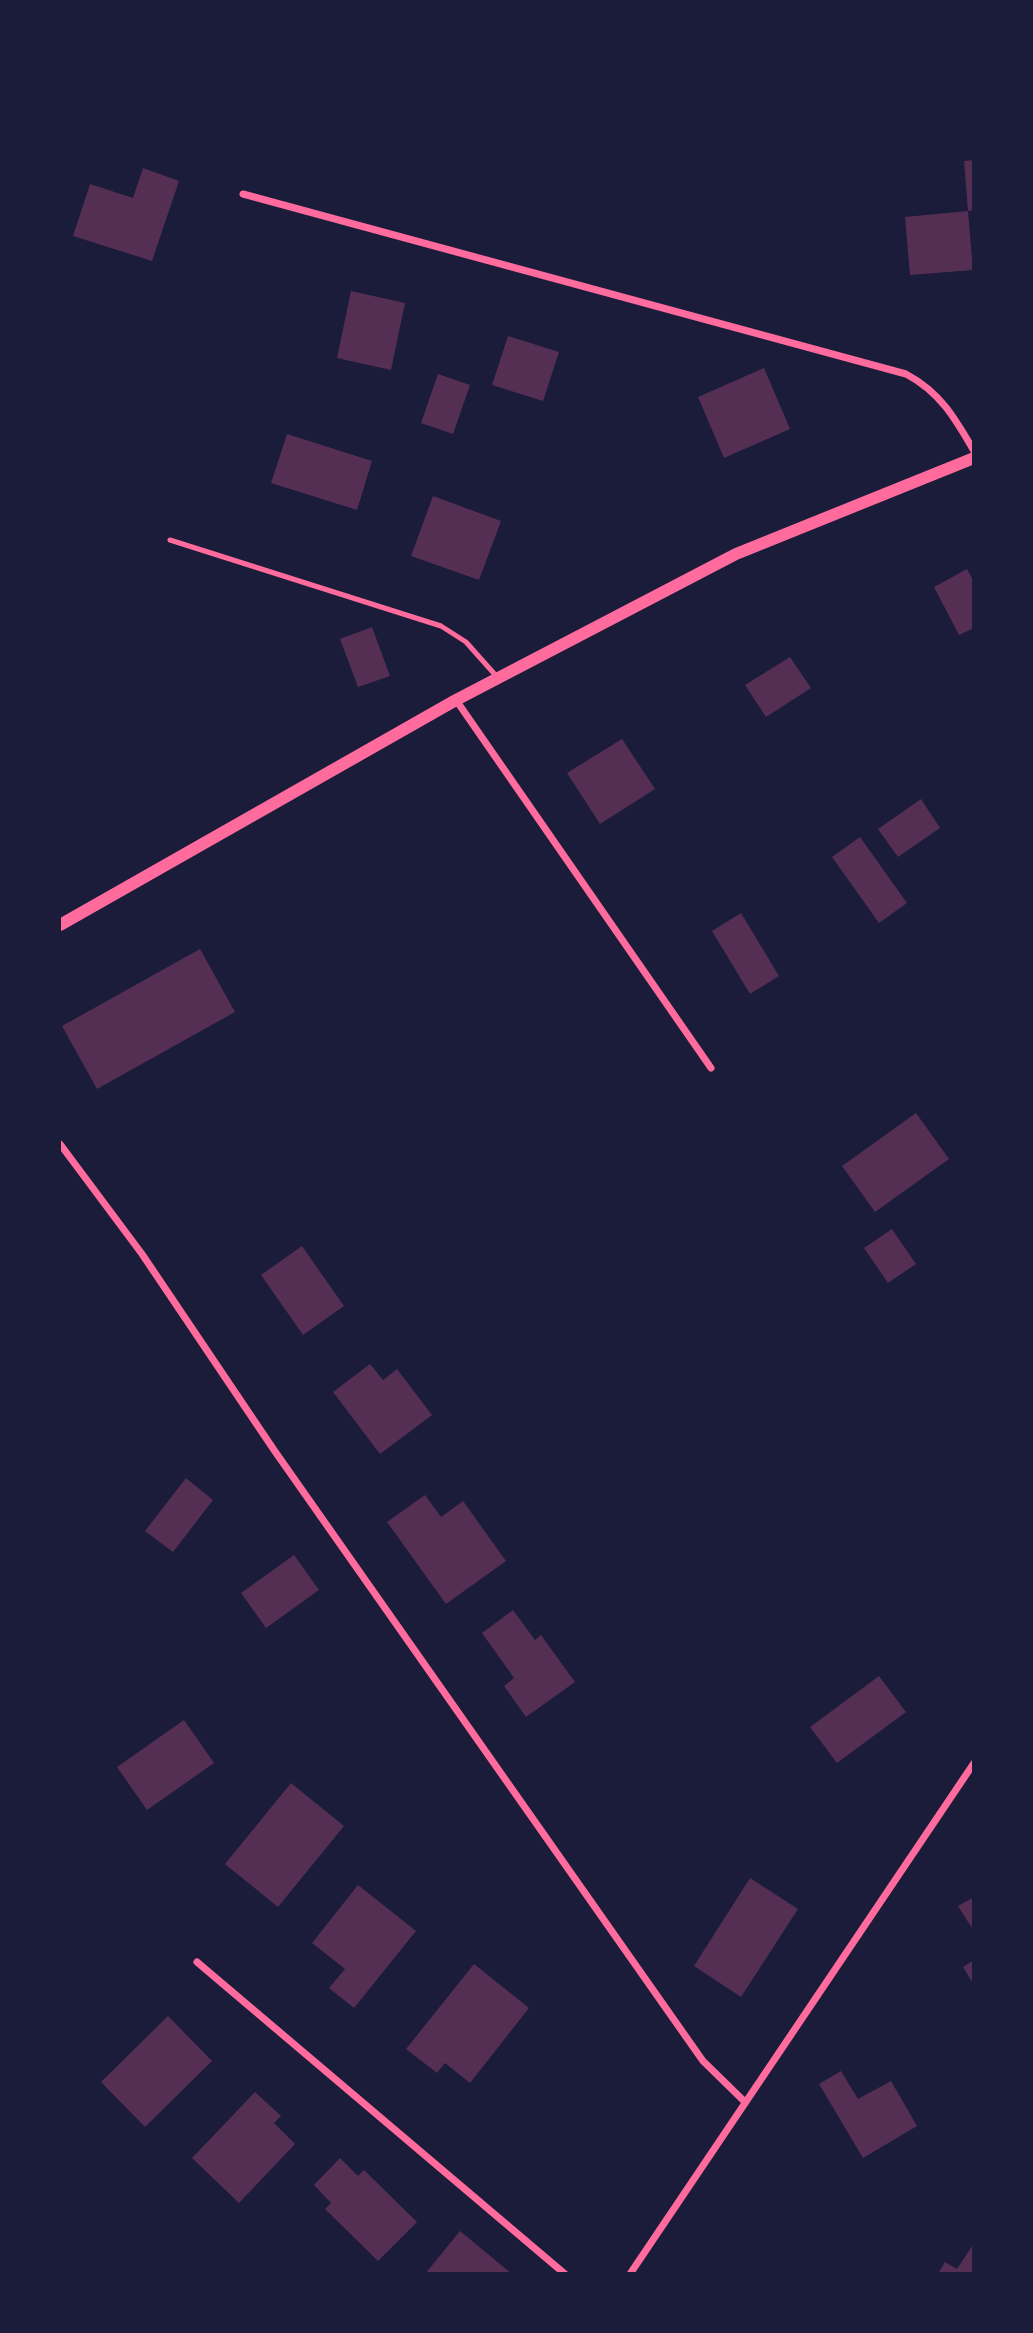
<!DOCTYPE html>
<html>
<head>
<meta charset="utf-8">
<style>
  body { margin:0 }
  #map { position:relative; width:1033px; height:2333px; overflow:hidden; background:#1b1b3a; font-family:"Zilla Slab",serif }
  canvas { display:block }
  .frame { position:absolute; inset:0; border:61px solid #1b1b3a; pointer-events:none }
</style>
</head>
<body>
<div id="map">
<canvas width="1033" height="2333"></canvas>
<div class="frame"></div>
</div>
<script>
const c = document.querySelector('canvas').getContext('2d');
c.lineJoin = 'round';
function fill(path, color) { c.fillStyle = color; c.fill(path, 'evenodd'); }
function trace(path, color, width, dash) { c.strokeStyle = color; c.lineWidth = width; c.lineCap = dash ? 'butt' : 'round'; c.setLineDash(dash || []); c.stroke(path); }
fill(new Path2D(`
  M974,160V210L968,211L964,161Z
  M143,168L179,181L152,261L73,236L90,184L133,198Z
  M968,211L973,270L910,275L905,217Z
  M351,291L405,303L391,370L337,358Z
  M508,336L559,352L543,401L492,385Z
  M764,368L790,429L724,458L698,397Z
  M438,374L470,385L453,434L421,423Z
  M287,434L372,461L357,510L271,483Z
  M433,496L501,521L479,580L411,556Z
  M967,569L974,582V628L959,635L934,587Z
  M372,627L390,676L358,687L340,639Z
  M790,657L811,688L766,717L745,685Z
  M622,739L655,789L600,824L567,773Z
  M921,799L940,828L898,857L878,829Z
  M860,837L907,903L879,923L832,857Z
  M741,913L779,976L750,994L712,931Z
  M200,949L235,1012L97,1089L62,1026Z
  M916,1113L949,1159L875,1212L842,1166Z
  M892,1229L916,1264L888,1283L864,1248Z
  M302,1246L344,1306L303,1335L261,1275Z
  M370,1364L383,1380L397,1369L432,1415L380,1454L333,1392Z
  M186,1478L213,1500L173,1552L145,1531Z
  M425,1495L441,1517L463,1501L506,1561L446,1604L387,1522Z
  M294,1555L319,1590L266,1628L241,1593Z
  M513,1610L535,1640L541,1635L575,1682L526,1717L504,1686L514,1678L482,1633Z
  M879,1676L906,1712L837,1763L810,1727Z
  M184,1720L214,1763L147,1810L117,1767Z
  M291,1783L344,1826L278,1907L225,1864Z
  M750,1878L798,1909L741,1997L694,1966Z
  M358,1885L416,1931L354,2008L329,1988L345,1969L312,1943Z
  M974,1897V1931L958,1906Z
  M974,1960V1985L963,1967Z
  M474,1964L529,2008L470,2083L445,2063L437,2073L406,2049Z
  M168,2016L212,2061L145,2127L101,2082Z
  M841,2071L858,2099L891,2081L917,2126L863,2158L819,2084Z
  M255,2092L281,2116L274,2123L295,2144L239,2203L192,2158Z
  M340,2158L358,2176L364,2170L417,2222L378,2261L325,2209L331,2203L314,2185Z
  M460,2231L512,2274H425Z
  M974,2243V2274H938L945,2262L957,2269Z`), '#542f53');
trace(new Path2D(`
  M170,540L441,626L466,642L498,678`), '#ff6b9d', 5);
trace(new Path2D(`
  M243,194L906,374C940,392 955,418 974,451
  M456,700L711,1068
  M60,1144L142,1254L274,1450L703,2061L745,2102
  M197,1962L565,2274
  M630,2274L974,1763`), '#ff6b9d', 7);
trace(new Path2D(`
  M60,925L456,700L736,554L974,458`), '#ff6b9d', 12);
</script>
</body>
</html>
